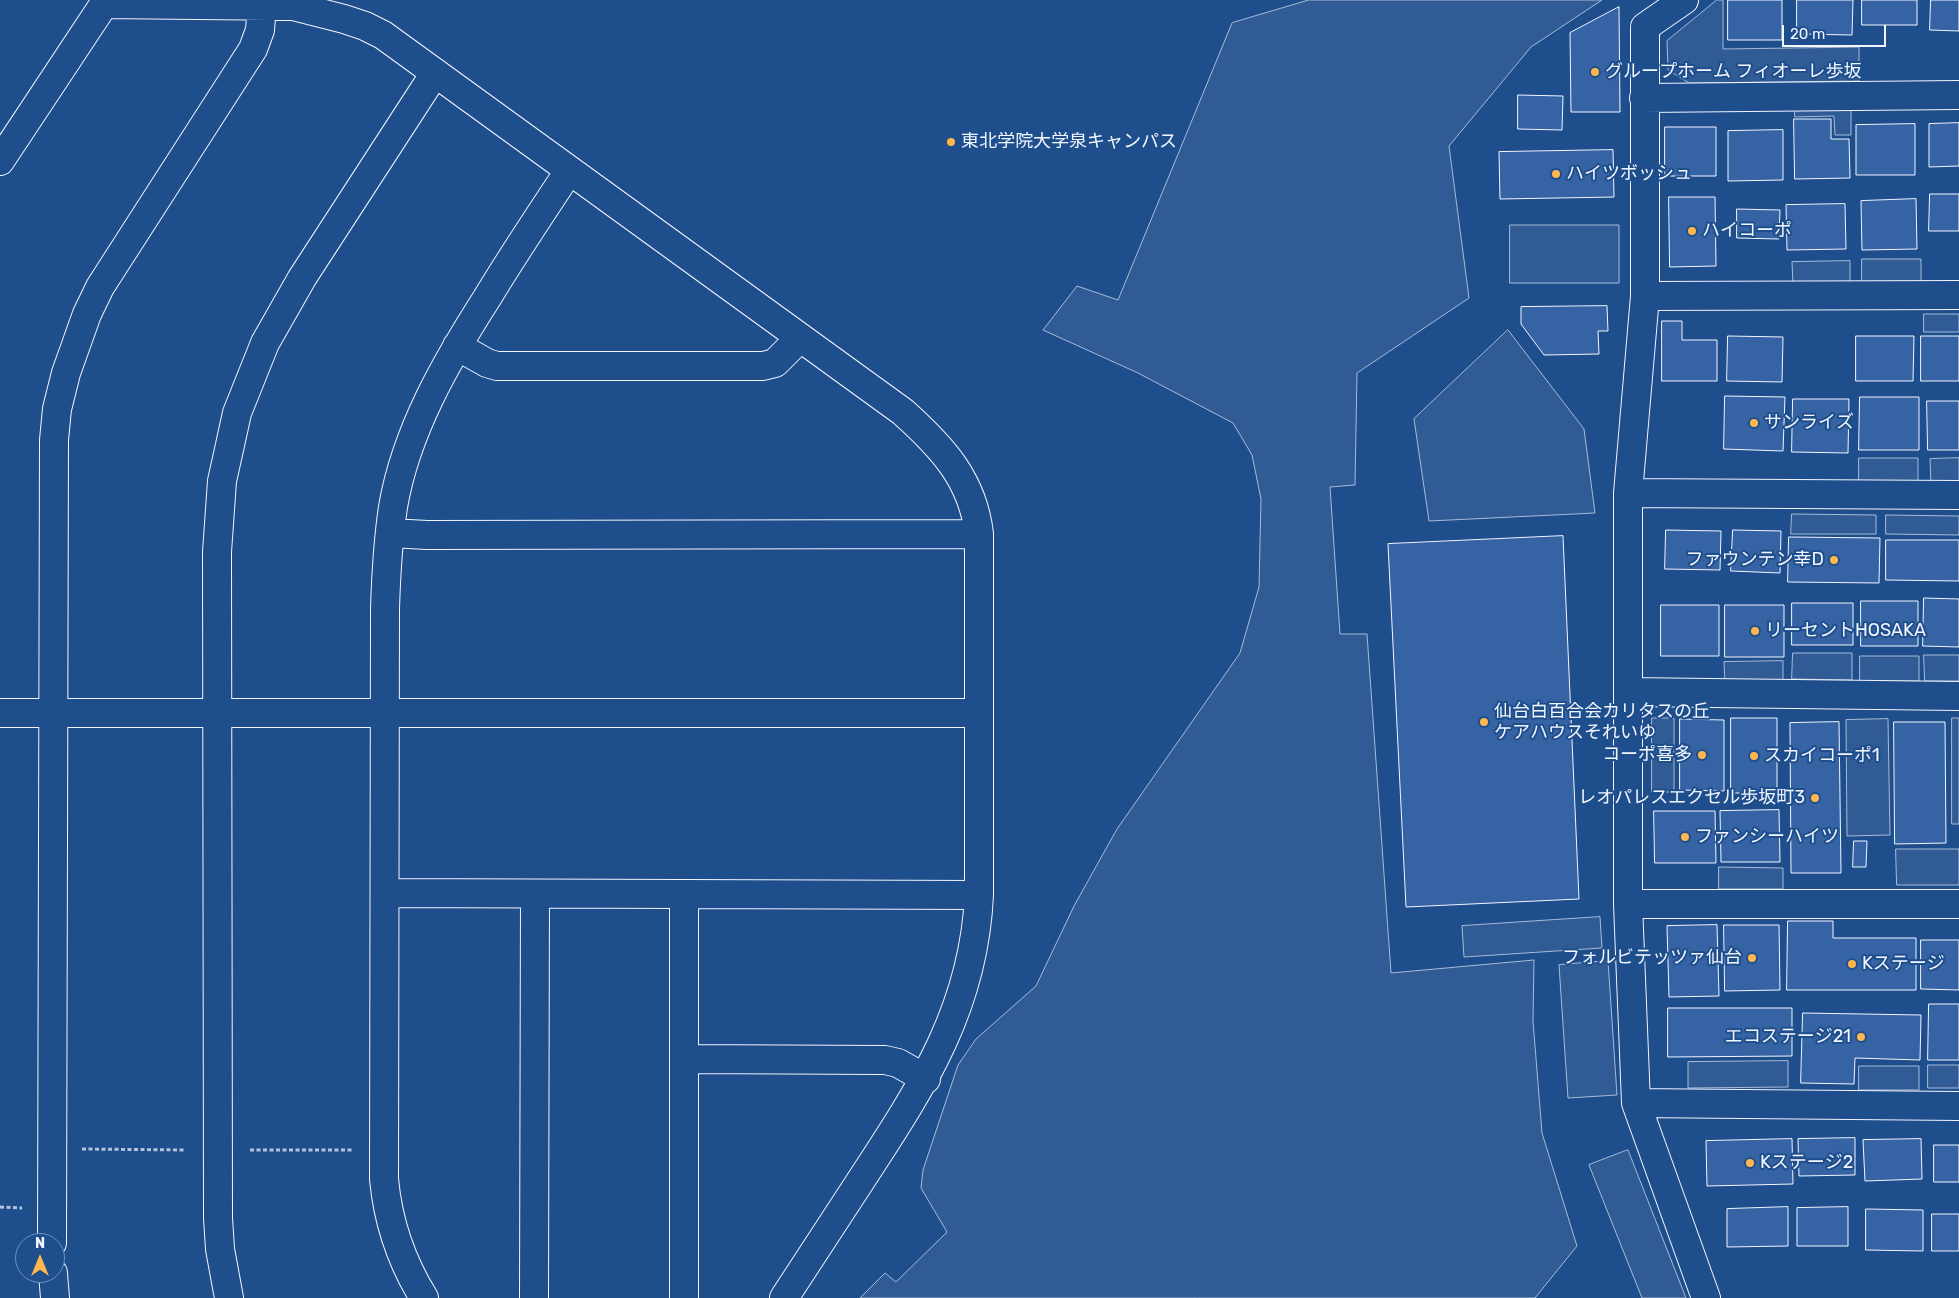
<!DOCTYPE html>
<html>
<head>
<meta charset="utf-8">
<style>
  body { margin:0 }
  #map { position:relative; width:1959px; height:1298px; overflow:hidden; background:#1f4e8c; font-family:Rubik,sans-serif }
  canvas { display:block }
  .north { position:absolute; left:15px; top:1233px; width:50px; height:50px; box-sizing:border-box; background:#1f4e8c; border:1px solid #7391ba; border-radius:50%; rotate:0deg; font-size:14px; font-weight:700; line-height:20px; text-align:center; color:#f2f6ff }
  .north::after { content:''; display:block; margin:auto; width:18px; height:22px; background:#ffb74d; clip-path:polygon(50% 0,100% 100%,50% 72%,0 100%) }
  .scale { position:absolute; left:1782px; top:25px; width:104px; height:22px; box-sizing:border-box; border:2px solid #f2f6ff; border-top:0; padding-left:6px; font-size:15px; line-height:18px; white-space:nowrap; color:#f2f6ff; -webkit-text-stroke:4px #1f4e8c; paint-order:stroke }
</style>
</head>
<body>
<div id="map">
<canvas width="1959" height="1298"></canvas>
<div class="north">N</div>
<div class="scale">20 m</div>
</div>
<script>
const c = document.querySelector('canvas').getContext('2d');
c.lineJoin = 'round';
function fill(path, color) { c.fillStyle = color; c.fill(path, 'evenodd'); }
function trace(path, color, width, dash) { c.strokeStyle = color; c.lineWidth = width; c.lineCap = dash ? 'butt' : 'round'; c.setLineDash(dash || []); c.stroke(path); }
function drawText(font, color, halo, rows, align = 'center') {
  c.font = font + ' Rubik,"Noto Sans JP",sans-serif'; c.lineWidth = 4; c.setLineDash([]); c.textBaseline = 'middle'; c.strokeStyle = halo; c.fillStyle = color; for (const [text, x, y, turn = 0] of rows) {
    c.save(); c.translate(x, y); c.rotate((+turn || 0) * Math.PI / 180); c.textAlign = isNaN(turn) ? turn : align; if (halo) c.strokeText(text, 0, 0); c.fillText(text, 0, 0); c.restore();
  }
}
const built = new Path2D(`
  M1309,0H1602L1531,47L1449,146L1469,298L1357,373L1355,485L1330,487L1340,634H1367L1391,973L1534,960L1533,1021L1542,1133L1577,1246L1535,1298H860L885,1273L896,1282L947,1232L921,1188L923,1170L958,1065L976,1039L1036,986L1074,906L1117,829L1240,653L1259,587L1261,499L1252,455L1233,423L1138,373L1043,330L1077,286L1118,300L1232,23Z
  M1717,0H1723V49L1859,47V81L1689,83L1668,70L1667,41Z
  M1795,108H1851V135H1835L1834,116L1795,117Z
  M1510,225H1619V283H1510Z
  M1862,259H1921V282H1862Z
  M1850,261V284L1793,285L1792,262Z
  M1924,314H1959V332H1924Z
  M1508,330L1584,429L1595,513L1429,521L1414,419Z
  M1859,458H1918V485H1859Z
  M1959,458V484L1931,485L1930,459Z
  M1792,514L1876,515V534H1791Z
  M1886,515L1959,516V535L1886,534Z
  M1793,653H1852V680L1792,679Z
  M1924,655H1959V681H1925Z
  M1860,656H1919V681H1860Z
  M1783,661V683L1725,684L1724,662Z
  M1652,718H1674V792H1652Z
  M1952,718H1959V824H1952Z
  M1888,719L1890,835L1847,836L1846,720Z
  M1896,849H1959V885H1897Z
  M1719,867L1783,868V889H1719Z
  M1600,917L1602,948L1464,957L1462,926Z
  M1608,961L1617,1095L1568,1098L1559,965Z
  M1788,1061V1087L1688,1088V1062Z
  M1928,1065H1959V1088H1928Z
  M1859,1066H1919V1090H1859Z
  M1628,1150L1686,1298H1642L1589,1165Z`);
fill(built, '#305b95');
trace(built, '#a8bbd7', 1);
const building = new Path2D(`
  M1728,0H1782V40H1728Z
  M1797,0H1853L1852,35L1797,34Z
  M1862,0H1917V25H1862Z
  M1931,0H1959V31L1930,30Z
  M1619,7L1620,112H1571L1570,33Z
  M1518,95L1563,96L1562,130L1518,129Z
  M1794,119H1831V139H1849L1850,178L1795,179Z
  M1959,123V166L1929,167V124Z
  M1915,124V175H1856V125Z
  M1665,127H1716V176H1665Z
  M1783,130V180L1728,181V131Z
  M1613,150L1614,197L1500,199L1499,152Z
  M1930,194H1959V231H1929Z
  M1669,197H1715L1716,266L1670,267Z
  M1916,199L1917,249L1862,250L1861,201Z
  M1845,204L1846,249L1787,250L1786,205Z
  M1737,209L1780,210L1779,239L1737,238Z
  M1607,306L1608,331H1598L1599,354L1544,355L1521,324V307Z
  M1662,321H1682V340H1717V381H1662Z
  M1728,336L1783,337L1782,382L1727,381Z
  M1856,336H1914L1913,381H1856Z
  M1921,336H1959V381H1921Z
  M1725,396L1785,397L1783,451L1724,449Z
  M1860,397H1919V450H1859Z
  M1793,399H1849L1848,453L1792,452Z
  M1927,401H1959V450H1928Z
  M1666,530L1721,531L1720,570L1665,569Z
  M1733,530L1781,531L1780,573L1731,571Z
  M1563,536L1579,899L1406,907L1388,544Z
  M1789,537L1880,538L1879,583L1788,582Z
  M1886,540H1959V581L1886,580Z
  M1924,598L1959,599V647L1923,646Z
  M1861,601H1918V646H1861Z
  M1792,603H1853V645H1792Z
  M1661,605H1719V656H1661Z
  M1725,605H1784V657H1725Z
  M1731,718H1777V793H1731Z
  M1680,719L1724,720V791L1680,790Z
  M1839,722L1841,873H1791L1790,723Z
  M1894,722H1945L1946,843L1895,844Z
  M1779,810L1780,862H1721L1720,811Z
  M1654,811H1715L1716,863H1655Z
  M1854,841H1867L1866,867H1853Z
  M1788,921H1833V938H1916V990H1787Z
  M1717,925L1719,996L1669,997L1667,926Z
  M1724,925H1779L1780,990L1725,991Z
  M1921,940H1959V990L1921,989Z
  M1929,1004H1959V1060H1928Z
  M1668,1008H1792V1056L1668,1057Z
  M1803,1013L1921,1015L1920,1060L1855,1058L1854,1084L1801,1083Z
  M1855,1138V1175L1799,1176L1798,1139Z
  M1792,1139L1793,1184L1707,1186L1706,1141Z
  M1921,1139L1922,1179L1865,1181L1863,1140Z
  M1934,1145H1959V1182H1934Z
  M1788,1207V1246L1727,1247V1209Z
  M1848,1207V1246H1797V1208Z
  M1866,1209L1923,1210V1251L1866,1250Z
  M1932,1214H1959V1251H1932Z`);
fill(building, '#3563a3');
trace(building, '#f2f6ff', 1);
const street = new Path2D(`
  M1684,0L1645,27V296L1628,493V904L1636,1103L1706,1298
  M1644,98L1959,95
  M0,161L104,4L293,6L344,19L365,26L383,35L903,412C942,447 973,480 979,534V895C974,1006 924,1084 865,1174C838,1216 811,1257 784,1298
  M1645,296L1959,295
  M457,346L487,363L497,366H763L775,363L800,338
  M1628,493L1959,495
  M391,533L427,535L979,534
  M1628,692L1959,696
  M0,713H979
  M385,893L979,895
  M1628,904H1959
  M684,1059L885,1060L898,1063L926,1079
  M1636,1103L1959,1106
  M52,1243L54,440L57,409L66,373L87,314L100,287L253,49L260,30L262,4
  M53,1273L55,1298
  M424,1298C401,1261 388,1222 384,1179L385,609C386,575 388,541 393,507C406,431 446,362 487,298C513,255 541,213 569,171
  M534,1298L535,894
  M684,1298V894`);
const secondary = new Path2D(`
  M229,1298L220,1249L218,1218L217,552L222,481L230,445L237,413L265,343L302,278L435,73`);
trace(street, '#f2f6ff', 30);
trace(secondary, '#f2f6ff', 30);
trace(new Path2D(`
  M82,1149L186,1150
  M250,1150H354
  M0,1207L22,1208`), '#b3c4dc', 3, [4, 2.5]);
trace(street, '#1f4e8c', 28);
trace(secondary, '#1f4e8c', 28);
for (const [x, y, r, color] of [
  [1595,72,5,"#ffb74d"],
  [951,142,5,"#ffb74d"],
  [1556,174,5,"#ffb74d"],
  [1692,231,5,"#ffb74d"],
  [1754,423,5,"#ffb74d"],
  [1834,560,5,"#ffb74d"],
  [1755,631,5,"#ffb74d"],
  [1484,722,5,"#ffb74d"],
  [1702,755,5,"#ffb74d"],
  [1754,756,5,"#ffb74d"],
  [1815,798,5,"#ffb74d"],
  [1685,837,5,"#ffb74d"],
  [1752,958,5,"#ffb74d"],
  [1852,964,5,"#ffb74d"],
  [1861,1037,5,"#ffb74d"],
  [1750,1163,5,"#ffb74d"]
]) { const dot = new Path2D(); dot.arc(x, y, r, 0, 2 * Math.PI); c.fillStyle = color; c.fill(dot); trace(dot, '#1f4e8c', 2); }
drawText('18px', '#f2f6ff', '#1f4e8c', [
  ["グループホーム フィオーレ歩坂",1605,72],
  ["東北学院大学泉キャンパス",961,142],
  ["ハイツボッシュ",1566,174],
  ["ハイコーポ",1702,231],
  ["サンライズ",1764,423],
  ["ファウンテン幸D",1824,560,"right"],
  ["リーセントHOSAKA",1765,631],
  ["仙台白百合会カリタスの丘",1494,712],
  ["ケアハウスそれいゆ",1494,733],
  ["コーポ喜多",1692,755,"right"],
  ["スカイコーポ1",1764,756],
  ["レオパレスエクセル歩坂町3",1805,798,"right"],
  ["ファンシーハイツ",1695,837],
  ["フォルビテッツァ仙台",1742,958,"right"],
  ["Kステージ",1862,964],
  ["エコステージ21",1851,1037,"right"],
  ["Kステージ2",1760,1163]
], 'left');
</script>
</body>
</html>
